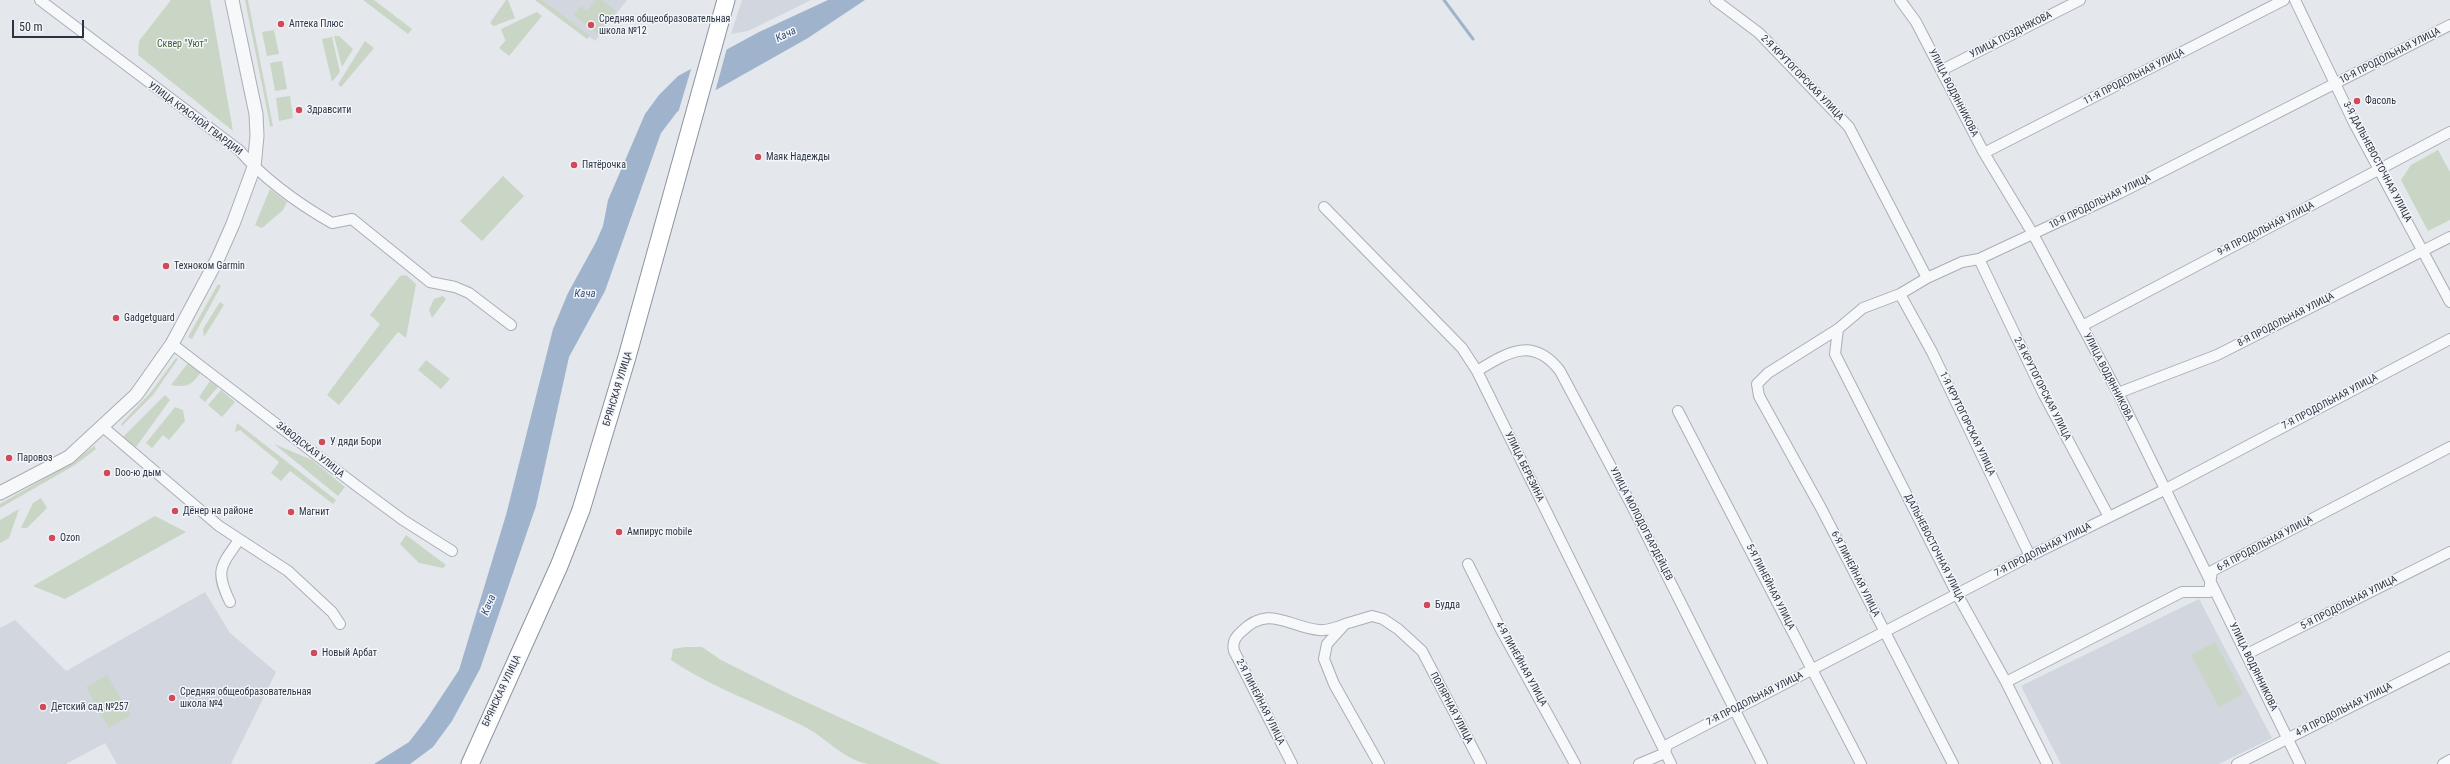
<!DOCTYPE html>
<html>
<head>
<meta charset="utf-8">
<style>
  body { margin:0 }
  #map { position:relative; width:2450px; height:764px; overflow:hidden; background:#e4e7ec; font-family:"Roboto Condensed",sans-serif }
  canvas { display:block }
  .scale { position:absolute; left:12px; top:20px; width:72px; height:18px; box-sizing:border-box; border:2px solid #2b3445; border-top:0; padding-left:5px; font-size:12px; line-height:14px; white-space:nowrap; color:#2b3445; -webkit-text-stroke:3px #f4f6f9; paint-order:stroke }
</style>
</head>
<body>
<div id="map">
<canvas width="2450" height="764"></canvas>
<div class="scale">50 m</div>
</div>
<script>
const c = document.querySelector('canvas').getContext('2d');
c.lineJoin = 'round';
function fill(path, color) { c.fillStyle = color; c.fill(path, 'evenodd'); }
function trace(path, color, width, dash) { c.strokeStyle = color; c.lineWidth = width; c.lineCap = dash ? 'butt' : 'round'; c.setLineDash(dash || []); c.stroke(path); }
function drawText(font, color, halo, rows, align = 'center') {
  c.font = font + ' "Roboto Condensed",sans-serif'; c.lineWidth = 3; c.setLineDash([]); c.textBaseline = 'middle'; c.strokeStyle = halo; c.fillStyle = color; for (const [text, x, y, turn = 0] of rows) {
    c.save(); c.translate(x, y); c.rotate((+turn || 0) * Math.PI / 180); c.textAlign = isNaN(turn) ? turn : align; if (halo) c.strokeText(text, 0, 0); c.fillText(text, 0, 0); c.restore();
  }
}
fill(new Path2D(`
  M543,0H627L595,41Z
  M742,0H811L748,31L731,34Z
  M205,592L230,633L276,672L231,764H117L105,743L66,764H0V628L15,620L66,671Z
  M2199,599L2272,738L2219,764H2061L2021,686Z`), '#d2d6de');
fill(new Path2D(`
  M171,0H210L233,131L138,55L139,41Z
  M245,0H248L273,126L270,127L268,115Z
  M363,0H374L412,29L408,34Z
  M506,0H508L515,18L494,26L490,23Z
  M535,0H543L590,36L587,39Z
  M596,0H602L616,11L598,34L574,15L581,6L587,11Z
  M537,12L542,16L509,56L499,48L505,41L506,42L501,29Z
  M274,30L279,54L267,56L262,32Z
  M334,36H339L353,49L342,67Z
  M332,37L340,72L332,82L322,39Z
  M365,41L374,48L341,87L338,84Z
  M282,61L287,89L275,91L270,63Z
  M290,96L293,118L279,121L276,98Z
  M2438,150L2450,172V220L2428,231L2401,180L2411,165Z
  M503,176L524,196L482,241L460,221Z
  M270,189L287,202L283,210L262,228L255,225Z
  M406,275L416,284L406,338L398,332L339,405L327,395L380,324L370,315L400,276Z
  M218,284L221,286L192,339L188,337Z
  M443,296L446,299L432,318L429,310L434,299Z
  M220,302L224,305L204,337L203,329Z
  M176,358L178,359L153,395L122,426L121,424L151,392Z
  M426,360L450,379L441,389L418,370Z
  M188,363L201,372C192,385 187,388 171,385Z
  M210,381L218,387L205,402L199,397Z
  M221,390L235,402L222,417L208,405Z
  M165,395L170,400L136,447L122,438Z
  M175,407L183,410L185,421L169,440L163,435L152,448L146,443Z
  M237,423L336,500L333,504L290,471L281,481L271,473L279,462L240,430L235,432Z
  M274,444L312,460L345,487L338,496Z
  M94,446L96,449L75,465L0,508V504L73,462Z
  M41,498L47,508L27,528H21L33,503Z
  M19,509L9,538L0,543V520Z
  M155,516L186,532L65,599L33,586Z
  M406,535L446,565L443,568L419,563L400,544Z
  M2215,642L2243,694L2219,707L2191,655Z
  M685,647H702L721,660L791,695L941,764C920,764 887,764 868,764C843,759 826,738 805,727C761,704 712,688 671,660L673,649Z
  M107,675L131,715L109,728L86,687Z`), '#c9d6c5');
fill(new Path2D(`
  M828,0H865L808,38L677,112L661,133L605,291L569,357L536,506L480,669L452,721L433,747L410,764H374L409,742L426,720L459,670L506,515L553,329L568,293L596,242L603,226L608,200L645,114L659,95L678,76L759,32Z`), '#9fb4cc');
fill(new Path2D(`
  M727,48L715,92L678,113L692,66Z`), '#e4e7ec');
trace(new Path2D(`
  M1444,0L1473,39`), '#9fb4cc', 3);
const minor = new Path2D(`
  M40,0L239,150C266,181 297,203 332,223L352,219L430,282L455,287L469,293L511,325
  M1715,0L1759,33L1849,127L1927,278
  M1900,0L1916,22L1984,153L2033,234L2118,393L2300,764
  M2295,0L2354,123L2450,302
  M1942,70L2080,0
  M1984,153L2284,0
  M1324,207L1462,348L1477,371L1671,764
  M1979,259L2044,395L2109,517
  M1900,294L1932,352L2030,556
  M2082,326L2450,132
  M1838,329L1835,354L1957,594L2006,682L2047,764
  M172,344L357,486L403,520L452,551
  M1477,371C1508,352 1533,336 1560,371L1633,508L1762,764
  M2118,393L2217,355L2450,237
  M1678,411L1861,764
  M103,427L219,526L288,571L332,612L340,624
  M1468,564L1499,626L1575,764
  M230,602C215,571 220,567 239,540
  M2247,654L2450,552
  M2006,682L2182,592H2209L2212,571L2450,447
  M1292,764L1234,651C1232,643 1235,637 1241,632C1269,604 1288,627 1319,630C1327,631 1335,628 1343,625
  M1379,764L1334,684L1324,659L1327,644L1345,624L1372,616L1383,619L1398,629L1422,651L1481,764
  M1639,764L1665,753L1667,745L2030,556L2164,490L2450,339
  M1953,764L1821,508L1759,396L1757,384L1768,373L1838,329L1863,308L1900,294L1927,278L1962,262L1979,259L2118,194L2450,25
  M2237,764L2450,657
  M2443,764L2450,760`);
const tertiary = new Path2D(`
  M0,493L69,457L136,395L172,344L218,258L233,224L254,167L257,136L256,114L232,0`);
const trunk = new Path2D(`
  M470,764L559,566L581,510L627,357L726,0`);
trace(minor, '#a9aeb7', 12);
trace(tertiary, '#a9aeb7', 15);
trace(trunk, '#8b94a3', 19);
trace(minor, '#f7f8fa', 10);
trace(tertiary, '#f7f8fa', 13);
trace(trunk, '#fff', 17);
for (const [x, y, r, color] of [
  [281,24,4,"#d1495b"],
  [591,25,4,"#d1495b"],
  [2357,101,4,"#d1495b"],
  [299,110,4,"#d1495b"],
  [758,157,4,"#d1495b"],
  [574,165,4,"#d1495b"],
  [166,266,4,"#d1495b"],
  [116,318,4,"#d1495b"],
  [322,442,4,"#d1495b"],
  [9,458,4,"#d1495b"],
  [107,473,4,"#d1495b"],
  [175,511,4,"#d1495b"],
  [291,512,4,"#d1495b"],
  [619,532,4,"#d1495b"],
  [52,538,4,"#d1495b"],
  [1427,605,4,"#d1495b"],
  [314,653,4,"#d1495b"],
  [172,698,4,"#d1495b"],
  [43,707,4,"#d1495b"]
]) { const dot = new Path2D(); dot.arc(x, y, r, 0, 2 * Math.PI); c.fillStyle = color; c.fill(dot); trace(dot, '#f4f6f9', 1.5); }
drawText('10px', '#2b3445', '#f4f6f9', [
  ["Средняя общеобразовательная",599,19],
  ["школа №12",599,31],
  ["Аптека Плюс",289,24],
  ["Фасоль",2365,101],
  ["Здравсити",307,110],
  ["Маяк Надежды",766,157],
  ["Пятёрочка",582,165],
  ["Техноком Garmin",174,266],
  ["Gadgetguard",124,318],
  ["У дяди Бори",330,442],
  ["Паровоз",17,458],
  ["Doo-ю дым",115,473],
  ["Дёнер на районе",183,511],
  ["Магнит",299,512],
  ["Ампирус mobile",627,532],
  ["Ozon",60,538],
  ["Будда",1435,605],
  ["Новый Арбат",322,653],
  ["Средняя общеобразовательная",180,692],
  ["школа №4",180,704],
  ["Детский сад №257",51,707]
], 'left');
drawText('10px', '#2b3445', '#f4f6f9', [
  ["УЛИЦА ПОЗДНЯКОВА",2011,35,-27],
  ["10-Я ПРОДОЛЬНАЯ УЛИЦА",2390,56,-27],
  ["11-Я ПРОДОЛЬНАЯ УЛИЦА",2134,77,-27],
  ["2-Я КРУТОГОРСКАЯ УЛИЦА",1802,78,46],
  ["УЛИЦА ВОДЯННИКОВА",1953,93,63],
  ["УЛИЦА КРАСНОЙ ГВАРДИИ",195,119,37],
  ["3-Я ДАЛЬНЕВОСТОЧНАЯ УЛИЦА",2377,162,62],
  ["10-Я ПРОДОЛЬНАЯ УЛИЦА",2100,202,-26],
  ["9-Я ПРОДОЛЬНАЯ УЛИЦА",2266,229,-27],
  ["8-Я ПРОДОЛЬНАЯ УЛИЦА",2286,320,-27],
  ["УЛИЦА ВОДЯННИКОВА",2108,377,63],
  ["БРЯНСКАЯ УЛИЦА",618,389,-73],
  ["2-Я КРУТОГОРСКАЯ УЛИЦА",2042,389,63],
  ["7-Я ПРОДОЛЬНАЯ УЛИЦА",2330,402,-28],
  ["1-Я КРУТОГОРСКАЯ УЛИЦА",1967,424,64],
  ["ЗАВОДСКАЯ УЛИЦА",310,450,38],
  ["УЛИЦА БЕРЕЗИНА",1524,467,64],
  ["УЛИЦА МОЛОДОГВАРДЕЙЦЕВ",1641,524,63],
  ["6-Я ПРОДОЛЬНАЯ УЛИЦА",2265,544,-28],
  ["ДАЛЬНЕВОСТОЧНАЯ УЛИЦА",1934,548,63],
  ["7-Я ПРОДОЛЬНАЯ УЛИЦА",2043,550,-27],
  ["6-Я ЛИНЕЙНАЯ УЛИЦА",1855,574,63],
  ["5-Я ЛИНЕЙНАЯ УЛИЦА",1770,587,63],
  ["5-Я ПРОДОЛЬНАЯ УЛИЦА",2349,603,-27],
  ["4-Я ЛИНЕЙНАЯ УЛИЦА",1521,664,61],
  ["УЛИЦА ВОДЯННИКОВА",2253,667,64],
  ["БРЯНСКАЯ УЛИЦА",502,691,-65],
  ["7-Я ПРОДОЛЬНАЯ УЛИЦА",1755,699,-27],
  ["2-Я ЛИНЕЙНАЯ УЛИЦА",1260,702,63],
  ["ПОЛЯРНАЯ УЛИЦА",1451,708,62],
  ["4-Я ПРОДОЛЬНАЯ УЛИЦА",2344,710,-27]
]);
drawText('10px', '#3f6138', '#f4f6f9', [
  ["Сквер \"Уют\"",182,44]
]);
drawText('italic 11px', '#34527a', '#f4f6f9', [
  ["Кача",786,35,-27],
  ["Кача",585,294],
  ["Кача",489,605,-68]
]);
</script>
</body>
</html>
